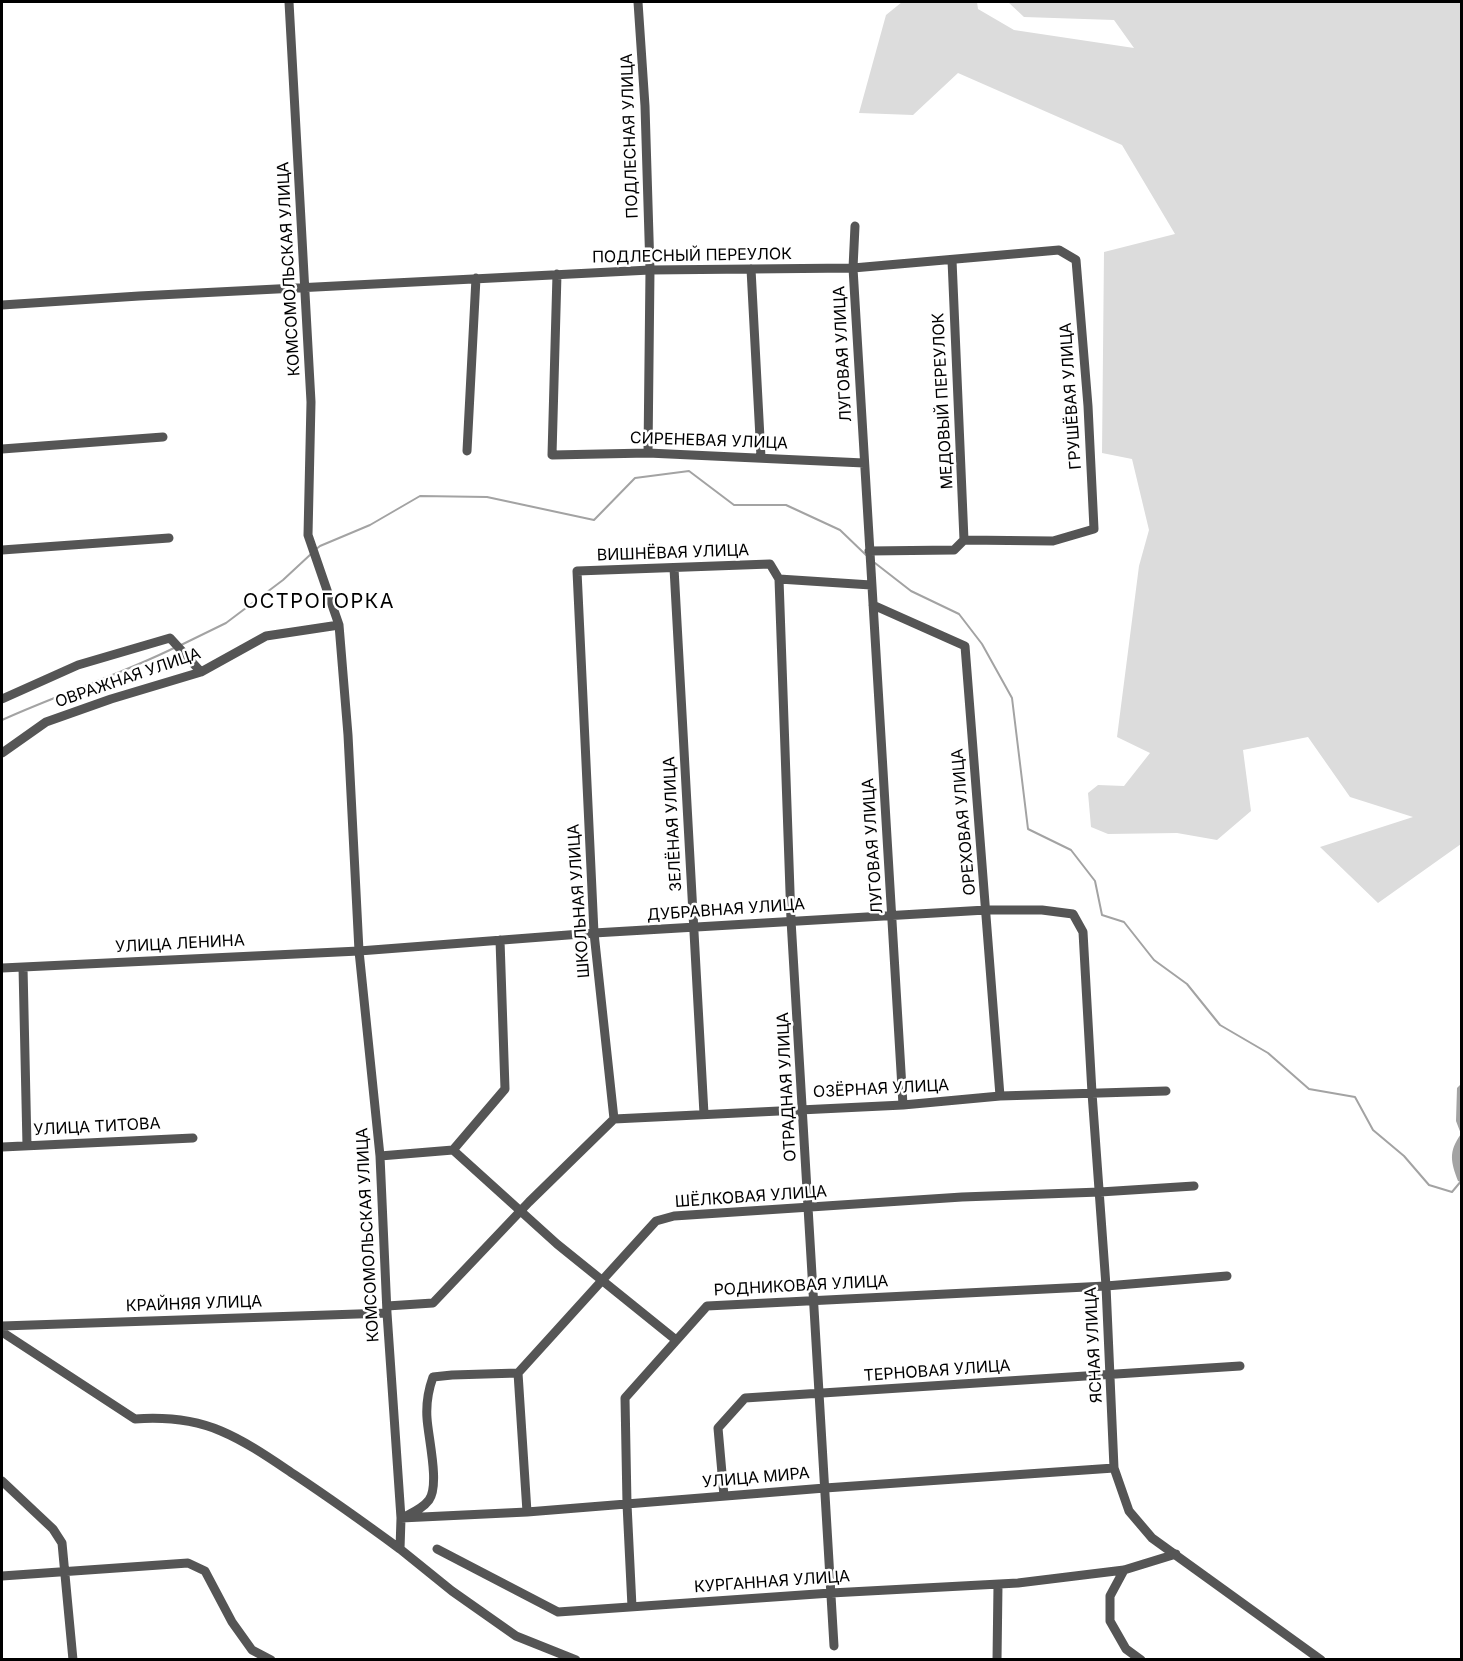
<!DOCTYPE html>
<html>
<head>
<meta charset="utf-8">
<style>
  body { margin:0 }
  #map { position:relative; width:1463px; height:1661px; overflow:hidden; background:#fff; font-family:Inter,sans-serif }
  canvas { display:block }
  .frame { position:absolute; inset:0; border:3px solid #000; pointer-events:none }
</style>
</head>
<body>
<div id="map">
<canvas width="1463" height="1661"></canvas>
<div class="frame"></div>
</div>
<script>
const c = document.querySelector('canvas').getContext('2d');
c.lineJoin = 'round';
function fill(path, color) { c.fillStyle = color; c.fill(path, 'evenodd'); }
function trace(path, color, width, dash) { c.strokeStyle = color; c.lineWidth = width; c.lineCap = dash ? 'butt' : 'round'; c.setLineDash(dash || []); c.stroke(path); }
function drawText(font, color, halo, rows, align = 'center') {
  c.font = font + ' Inter,sans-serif'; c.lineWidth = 5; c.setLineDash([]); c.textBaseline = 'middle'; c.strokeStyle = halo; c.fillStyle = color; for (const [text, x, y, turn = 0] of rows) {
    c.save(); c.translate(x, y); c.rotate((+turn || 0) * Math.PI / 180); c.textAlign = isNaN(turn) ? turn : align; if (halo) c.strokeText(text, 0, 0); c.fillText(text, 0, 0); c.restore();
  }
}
fill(new Path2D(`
  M902,2H977L978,9L1014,30L1134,48L1114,20L1024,17L1008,2H1461V844L1378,903L1320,847L1413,817L1350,797L1308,737L1243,750L1251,811L1217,840L1177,833L1108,834L1091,827L1088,793L1098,785L1124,786L1150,753L1117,737L1139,566L1149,530L1132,459L1102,453L1104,252L1175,234L1122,145L958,73L913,115L859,113L886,15Z`), '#dcdcdc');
fill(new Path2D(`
  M1461,1084V1182L1458,1181C1451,1162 1448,1152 1461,1134L1456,1121L1457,1088Z`), '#a3a3a3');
trace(new Path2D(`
  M315,550L320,546L370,525L420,496L487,497L594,520L635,478L689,471L734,505H786L840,530L866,555
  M875,563L911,591L959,614L982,644L1012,698L1028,829L1071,850L1095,881L1102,915L1124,922L1154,960L1187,984L1220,1025L1268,1053L1309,1089L1355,1097L1373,1130L1404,1156L1429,1185L1452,1192L1462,1180
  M181,645L226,623L283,580L311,554
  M2,720C59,694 120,675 176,647`), '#a3a3a3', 2);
trace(new Path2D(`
  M638,2L645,106L650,270L648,453
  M855,226L853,268L903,1105
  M952,260L964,540
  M751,269L761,457
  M557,274L552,455L648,453L864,463
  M2,305L139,296L650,270L853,268L1059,250L1076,260L1088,406L1094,529L1053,541L964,540L954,550L869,551
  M2,449L163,437
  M467,451L476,278
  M2,550L169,538
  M674,568L704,1114
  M779,579L791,920L834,1646
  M873,605L965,646L1000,1096
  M2,699L78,665L170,638L201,672
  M2,753L46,722L111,699L201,672L266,636L339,625
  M23,967L27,1146
  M2,968L359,951L594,933L986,910H1042L1073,914L1083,932L1092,1093L1106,1286L1114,1468L1129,1511L1152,1538L1321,1660
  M614,1119L594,933L577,571L770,564L779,579L871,585
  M2,1147L193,1138
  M453,1150L557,1244L676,1340
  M380,1156L453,1150L505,1089L500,940
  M387,1306L433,1303L529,1202L614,1119L903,1105L1000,1096L1166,1091
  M2,1326L387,1313
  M2,1332L135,1419C163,1417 195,1420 221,1431C247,1442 271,1459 295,1475C331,1499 366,1524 400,1549L401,1518L387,1313L380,1156L359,951L348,735L339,625L308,535L311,402L289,2
  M2,1481L53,1529L62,1543L73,1660
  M724,1496L718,1428L745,1398L1240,1366
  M527,1512L518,1373L656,1221L674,1216L962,1197L1100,1192L1194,1186
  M406,1516C414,1512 423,1508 429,1500C440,1485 428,1437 427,1418C426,1404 428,1391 433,1377L452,1375L518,1373
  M401,1518L527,1512L825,1488L1114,1468
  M400,1549L452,1591L516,1636L576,1660
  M437,1549L558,1612L831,1593L1018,1583L1124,1570L1176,1554
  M1124,1570L1110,1596V1621L1126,1649L1141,1660
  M2,1576L188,1563L205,1571L232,1622L252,1650L271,1660
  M632,1607L627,1504L625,1398L707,1306L1106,1286L1227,1276
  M997,1660L998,1585`), '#555', 9);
drawText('16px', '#000', '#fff', [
  ["ПОДЛЕСНАЯ УЛИЦА",630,136,-92],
  ["ПОДЛЕСНЫЙ ПЕРЕУЛОК",692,256,-1],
  ["КОМСОМОЛЬСКАЯ УЛИЦА",289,269,-93],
  ["ЛУГОВАЯ УЛИЦА",843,354,-93],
  ["ГРУШЁВАЯ УЛИЦА",1071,396,-94],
  ["МЕДОВЫЙ ПЕРЕУЛОК",943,401,-93],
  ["СИРЕНЕВАЯ УЛИЦА",709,441,2],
  ["ВИШНЁВАЯ УЛИЦА",673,553,-2],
  ["ОВРАЖНАЯ УЛИЦА",128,678,-19],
  ["ОРЕХОВАЯ УЛИЦА",964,822,-95],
  ["ЗЕЛЁНАЯ УЛИЦА",673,824,-93],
  ["ЛУГОВАЯ УЛИЦА",873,846,-94],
  ["ШКОЛЬНАЯ УЛИЦА",579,901,-94],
  ["ДУБРАВНАЯ УЛИЦА",726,910,-4],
  ["УЛИЦА ЛЕНИНА",180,944,-3],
  ["ОТРАДНАЯ УЛИЦА",787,1087,-93],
  ["ОЗЁРНАЯ УЛИЦА",881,1089,-3],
  ["УЛИЦА ТИТОВА",97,1127,-3],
  ["ШЁЛКОВАЯ УЛИЦА",751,1197,-4],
  ["КОМСОМОЛЬСКАЯ УЛИЦА",368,1235,-93],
  ["РОДНИКОВАЯ УЛИЦА",801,1286,-3],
  ["КРАЙНЯЯ УЛИЦА",194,1304,-2],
  ["ЯСНАЯ УЛИЦА",1094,1345,-93],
  ["ТЕРНОВАЯ УЛИЦА",937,1371,-4],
  ["УЛИЦА МИРА",756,1478,-5],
  ["КУРГАННАЯ УЛИЦА",772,1582,-4]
]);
c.letterSpacing = '1.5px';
drawText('20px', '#000', '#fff', [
  ["ОСТРОГОРКА",319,602]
]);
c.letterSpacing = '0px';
</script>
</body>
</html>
